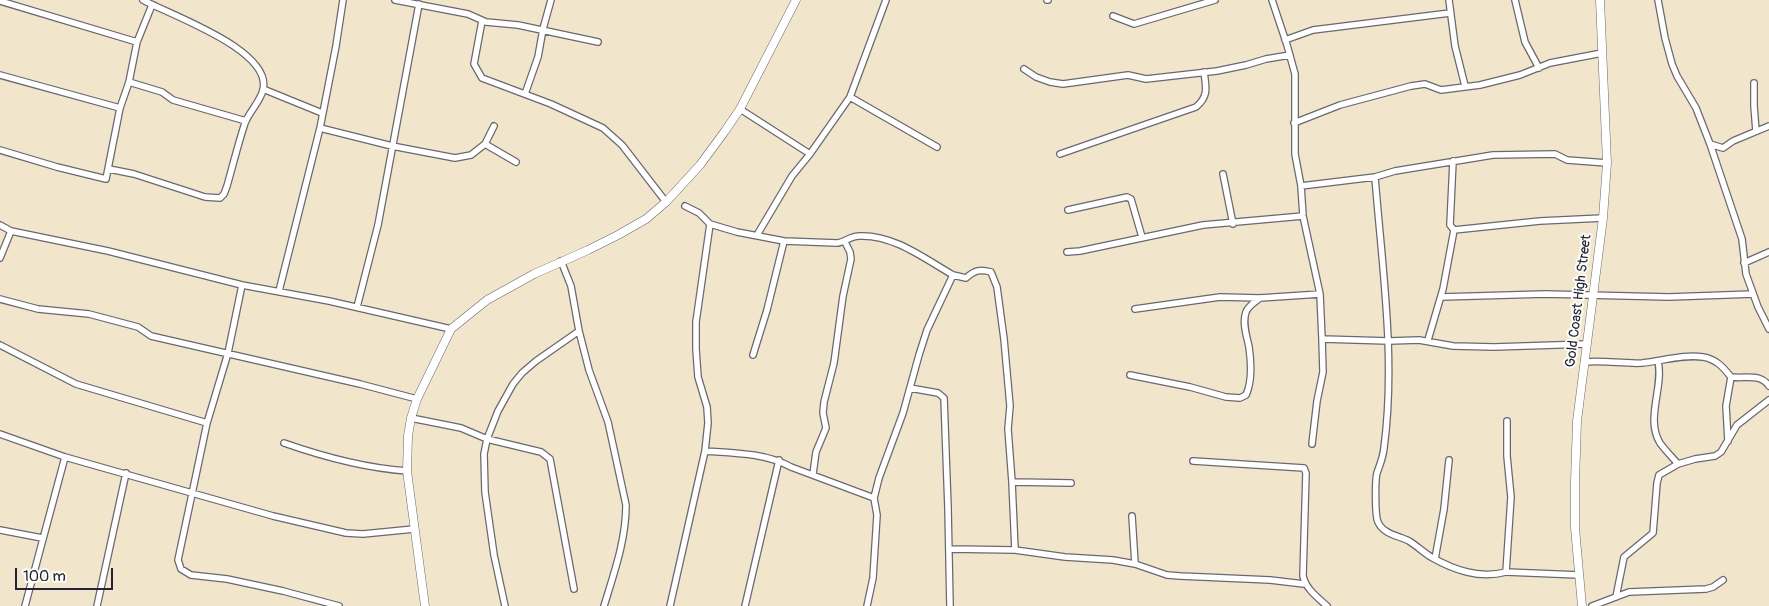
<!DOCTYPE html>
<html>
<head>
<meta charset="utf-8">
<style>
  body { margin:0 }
  #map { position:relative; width:1769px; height:606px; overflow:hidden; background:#f1e6cc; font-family:Pangolin,sans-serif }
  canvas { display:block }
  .scale { position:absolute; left:15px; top:568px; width:98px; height:22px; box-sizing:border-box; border:2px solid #22223b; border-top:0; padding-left:6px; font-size:15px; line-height:18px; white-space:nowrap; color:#22223b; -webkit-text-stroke:4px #fdfcf7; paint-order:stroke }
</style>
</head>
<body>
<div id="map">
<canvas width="1769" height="606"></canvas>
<div class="scale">100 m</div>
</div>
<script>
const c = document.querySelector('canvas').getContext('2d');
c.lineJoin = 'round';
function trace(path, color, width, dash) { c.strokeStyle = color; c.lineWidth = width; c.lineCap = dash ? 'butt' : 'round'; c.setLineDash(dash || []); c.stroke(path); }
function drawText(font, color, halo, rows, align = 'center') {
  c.font = font + ' Pangolin,sans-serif'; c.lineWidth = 4; c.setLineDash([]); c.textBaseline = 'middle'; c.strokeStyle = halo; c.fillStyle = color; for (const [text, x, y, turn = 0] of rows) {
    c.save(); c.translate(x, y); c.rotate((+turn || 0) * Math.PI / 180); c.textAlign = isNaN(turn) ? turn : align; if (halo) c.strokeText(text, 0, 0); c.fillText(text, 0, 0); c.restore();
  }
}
const minor = new Path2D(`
  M395,0L468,14L486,22L518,25L598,42
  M1047,0H1048
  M1272,0L1287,45L1295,74V154L1301,186
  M1449,0L1455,46L1465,86
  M1515,0L1525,42L1539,68
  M1658,0L1665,38L1672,64L1677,76L1696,108L1710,144L1723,148L1733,141L1769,126
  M0,1L137,42
  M1113,16L1134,24L1215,0
  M482,21L474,64L482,78L551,104L603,128L622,145L666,202
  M1285,40L1313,30L1450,13
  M1024,69L1036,77L1050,82L1063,84L1128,75L1146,79L1217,71L1246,65L1266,59L1290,55
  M0,75L120,108
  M129,82L162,92L173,100L246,121
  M1754,83V106L1756,131
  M263,89L322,113
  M525,94L538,57L543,29L551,0
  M850,97L937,147
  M740,109L810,154
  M1294,123L1340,105L1411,86L1425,84L1441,90L1480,85L1520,75L1550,63L1602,53
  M320,128L392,146L455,158L471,155L485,144L494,126
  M485,144L516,162
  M1710,144L1742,239L1746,274L1758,307L1769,329
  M0,150L57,167L106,179L120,108L129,82L137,42L152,5
  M1060,154L1196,107C1209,96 1206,87 1204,72
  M1453,161L1450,225L1454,230L1540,221L1603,218
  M109,169L134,174L205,197L220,198L224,194L227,186C233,165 238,144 245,123C249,112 260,102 263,90C273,50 170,15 143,0
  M1223,174L1233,224
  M1375,177C1382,267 1396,358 1384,448C1383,458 1380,464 1377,473C1375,480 1375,516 1378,522C1383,534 1399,536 1409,541C1417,546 1423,552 1431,557C1454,570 1479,579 1506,572L1579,575
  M685,206L699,213L710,224L737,232L784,241L837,243C845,242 851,236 859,236C893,234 925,259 953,275
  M1068,210L1127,197L1131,199L1142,237
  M0,225L11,231L108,251L242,285L329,301L451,329
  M757,235L792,176L810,154L850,97L886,0
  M1067,252L1080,251L1203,225L1303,216
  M0,258L11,231
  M561,261L571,286L579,331L589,370L608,422L626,505C626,540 614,573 604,606
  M1744,263L1769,252
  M242,285L228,353L207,423L178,560L181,569L191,575L227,579L283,591L339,606
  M279,291L320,128L336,46L343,0
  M1441,297L1545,294L1669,297L1753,294
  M0,299L38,309L89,314L138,327L151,336L360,384L417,399
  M357,307L378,225L419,4
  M1135,309L1220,297L1260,298L1320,294
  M1322,339L1389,341L1419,340L1453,346L1494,347L1587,344
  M1428,340L1443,289L1454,230
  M0,345L76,384L207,423
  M753,355L767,310L784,241
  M1658,361C1664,387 1645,419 1660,443C1665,450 1672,457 1678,464
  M1584,362C1604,360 1623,364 1642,363C1662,361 1684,354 1703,357C1716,359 1723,367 1731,377L1726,406L1728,441
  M1130,375L1190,387L1226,397L1240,398L1246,395C1252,382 1251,361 1249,347C1247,337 1242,323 1246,312C1248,306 1255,302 1260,298
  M1731,377C1745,379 1761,373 1769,386
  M910,388L938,393L944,398L948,508L950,606
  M411,418L461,428L487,439L541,452L550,459L574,589
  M0,434L65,457L273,516L346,533L363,534L414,529
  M284,443C324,457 365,468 407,471
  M1312,444L1317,401L1323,372L1322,339L1320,294L1303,216L1301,186L1375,177L1395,171L1493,155L1555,154L1567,160L1607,163
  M705,451C735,453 765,453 791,467L874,498
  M1193,461L1304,468L1306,473L1303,576C1306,589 1317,597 1327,606
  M813,474L816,452L826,428L823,413L824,402L834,363L843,296L851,259L850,252L845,242
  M1012,482L1071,483
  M1132,516L1135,564
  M0,530L42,538
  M949,549L1015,550L1065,557L1113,560L1135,564L1167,575L1180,576L1270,580L1304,584
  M1435,559L1444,509L1449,460
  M1506,572L1511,497L1507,456V421
  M1616,597L1624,557L1653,533L1657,483L1659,475L1678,464L1695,459L1715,456L1721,452L1737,425L1769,400
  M25,606L65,457
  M97,606L126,473
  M505,606L494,555L485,492L484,454L487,439L498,411L513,384L522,373L536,361L579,331
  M670,606L705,451L708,423L707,407L698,377L696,349V322L710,224
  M745,606L779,460
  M867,606L873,578L877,515L874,498L879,478L903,413L919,355L927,330L953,275L966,278C975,270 980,269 991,272L997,287L1004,339L1010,406L1008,429L1012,482L1015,550
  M1592,606L1629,592L1706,589L1713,587L1723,580`);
const tertiary = new Path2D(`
  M425,606L407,471L408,436L411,418L417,399L451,329L487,300L534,274L588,250L618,235L646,219L666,202L700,165L725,131L740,109L796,0
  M1582,606L1575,528V482L1577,421L1603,218L1607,163L1600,0`);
trace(minor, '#6a676e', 8);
trace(tertiary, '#6a676e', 9);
trace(minor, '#fff', 5.5);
trace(tertiary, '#fff', 8);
drawText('14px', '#22223b', '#fdfcf7', [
  ["Gold Coast High Street",1579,301,-83]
]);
</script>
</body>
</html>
